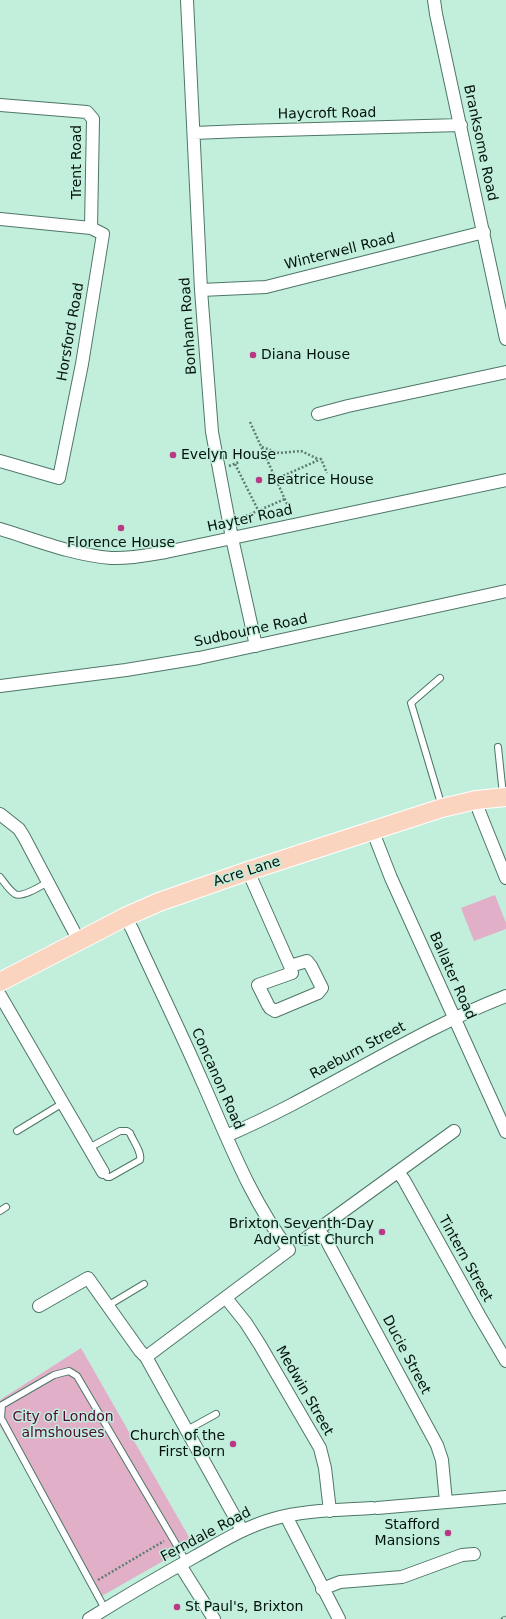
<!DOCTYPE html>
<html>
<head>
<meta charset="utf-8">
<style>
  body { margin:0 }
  canvas { display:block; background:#c2eedc }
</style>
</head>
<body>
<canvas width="506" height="1619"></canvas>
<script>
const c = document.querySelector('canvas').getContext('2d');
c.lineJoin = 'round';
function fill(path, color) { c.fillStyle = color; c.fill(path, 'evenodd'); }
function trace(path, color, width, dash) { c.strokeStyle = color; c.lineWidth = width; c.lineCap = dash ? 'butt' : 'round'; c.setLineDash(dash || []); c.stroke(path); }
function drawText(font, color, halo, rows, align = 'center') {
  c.font = font + ' "DejaVu Sans",sans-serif'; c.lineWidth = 3; c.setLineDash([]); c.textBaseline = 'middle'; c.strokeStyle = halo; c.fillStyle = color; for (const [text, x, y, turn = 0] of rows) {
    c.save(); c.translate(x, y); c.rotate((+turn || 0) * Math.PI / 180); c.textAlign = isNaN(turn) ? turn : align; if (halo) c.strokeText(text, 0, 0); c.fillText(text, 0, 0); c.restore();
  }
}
fill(new Path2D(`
  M495,895L506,923V929L474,941L461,908Z
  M81,1348L193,1544L100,1597L0,1426V1400Z`), '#e1afc7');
const service = new Path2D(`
  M440,678L411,703L442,807
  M498,747L503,795
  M0,877C4,882 9,890 15,894C22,898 41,886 48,882
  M17,1131L63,1103
  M89,1148L120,1131H127L130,1133C133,1141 142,1152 140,1160L110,1177H107L103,1172
  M0,1211L6,1207
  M109,1305L144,1284
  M187,1430L216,1414
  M105,1609L1,1418L2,1405L54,1375L69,1371L77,1376L186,1561`);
const minor = new Path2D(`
  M187,0L201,290L212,432L232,538L256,646
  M434,0L436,14L506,339
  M0,105L87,112L93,119L91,228
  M194,133L242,131L461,125
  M0,219L91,228L103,234L82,364L59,478L0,461
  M201,290L266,287L484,232
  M318,414L348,406L506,372
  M0,529C36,540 73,555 111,558C129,559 148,555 166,552L506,480
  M0,686L126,670L199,658L506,591
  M476,800L479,811L506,878
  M0,814L19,829L24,837L79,941
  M373,832L391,878L506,1132
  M248,871L290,966
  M125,917L132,929C155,980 180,1030 202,1081C228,1139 250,1199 289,1250L146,1357
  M307,961L311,966L322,988L318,993L275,1011L270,1008L268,1005L258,985L292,973L290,966Z
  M0,995L103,1172
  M226,1136C322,1095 408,1034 506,996
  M398,1172L404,1180L479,1315L506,1361
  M317,1230L326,1239L331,1249L437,1445L442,1460L446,1502
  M305,1239L454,1131
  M226,1298L246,1323L260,1345L320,1448L325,1468L330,1511
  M39,1306L88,1278L140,1351L146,1357L242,1530
  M377,1508L506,1497
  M286,1516L339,1619
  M180,1565L214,1619
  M322,1589L340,1582L402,1577L462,1555L474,1554
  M89,1619C124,1597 160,1576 196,1556C221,1542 245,1527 273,1519C304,1510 339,1510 372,1508`);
const primary = new Path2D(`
  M0,982L125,917L159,902L248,871L442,808L476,800L506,797`);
trace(service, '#4e7767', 8);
trace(minor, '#4e7767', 14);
trace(primary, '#fff', 20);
trace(new Path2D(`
  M250,422L292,515
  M262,447L279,453L301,451L316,458L317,461
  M235,464L258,510
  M229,466L239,462
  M276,479L321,459L327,473
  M246,524V516L285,499
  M98,1580L164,1541`), '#5f7d71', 2.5, [2, 2]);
trace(service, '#fff', 6);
trace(minor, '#fff', 12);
trace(primary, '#fbd4c0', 18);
const rail = new Path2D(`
  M503,1619L506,1618`);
trace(rail, '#648276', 4.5);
trace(rail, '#c2eedc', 3, [9]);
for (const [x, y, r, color] of [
  [253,355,4,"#b93985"],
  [173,455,4,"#b93985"],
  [259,480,4,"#b93985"],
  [121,528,4,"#b93985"],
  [382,1232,4,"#b93985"],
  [233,1444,4,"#b93985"],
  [448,1533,4,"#b93985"],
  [177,1607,4,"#b93985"]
]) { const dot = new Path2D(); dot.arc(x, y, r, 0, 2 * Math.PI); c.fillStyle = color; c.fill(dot); trace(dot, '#c2eedc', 1.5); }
drawText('14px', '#03130d', '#c2eedc', [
  ["Haycroft Road",327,114,-1],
  ["Branksome Road",480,143,78],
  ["Trent Road",77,162,-90],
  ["Winterwell Road",340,252,-14],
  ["Bonham Road",189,326,-94],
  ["Horsford Road",71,332,-80],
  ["Hayter Road",250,519,-12],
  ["Sudbourne Road",251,631,-12],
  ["Acre Lane",247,872,-18],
  ["Ballater Road",452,976,66],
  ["Raeburn Street",358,1051,-28],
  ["Concanon Road",217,1079,66],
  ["Tintern Street",465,1259,61],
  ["Ducie Street",406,1355,62],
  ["Medwin Street",304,1391,60],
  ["Ferndale Road",206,1535,-28]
]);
drawText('14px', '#03130d', '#c2eedc', [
  ["Diana House",261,355],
  ["Evelyn House",181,455],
  ["Beatrice House",267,480],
  ["Florence House",121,543,"center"],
  ["Brixton Seventh-Day",374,1224,"right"],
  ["Adventist Church",374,1240,"right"],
  ["Church of the",225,1436,"right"],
  ["First Born",225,1452,"right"],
  ["Stafford",440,1525,"right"],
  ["Mansions",440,1541,"right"],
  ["St Paul's, Brixton",185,1607]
], 'left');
drawText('14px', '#500936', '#c2eedc', [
  ["City of London",63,1417],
  ["almshouses",63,1433]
]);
</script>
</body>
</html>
